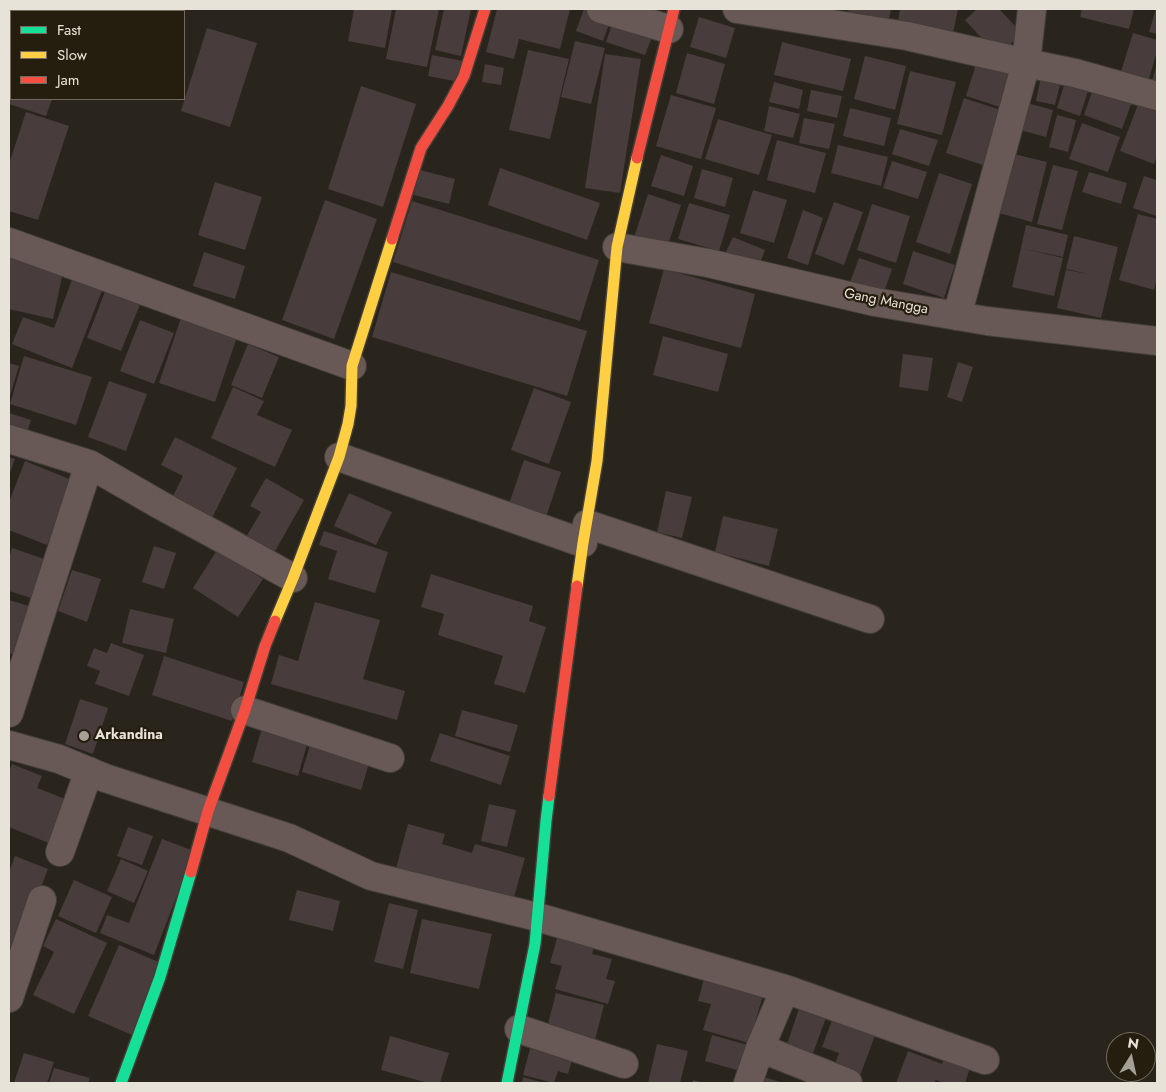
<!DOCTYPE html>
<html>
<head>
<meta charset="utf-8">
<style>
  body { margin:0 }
  #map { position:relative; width:1166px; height:1092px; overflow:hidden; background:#29251c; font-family:Jost,sans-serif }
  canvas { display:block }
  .frame { position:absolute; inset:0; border:10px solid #e8e3d8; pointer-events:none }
  .legend { position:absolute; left:10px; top:10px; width:175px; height:90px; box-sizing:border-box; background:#251d0d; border:1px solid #736c5e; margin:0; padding:6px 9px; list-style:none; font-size:15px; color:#e8e3d8 }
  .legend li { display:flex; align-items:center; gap:10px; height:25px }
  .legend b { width:25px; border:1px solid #736c5e }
  .north { position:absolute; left:1106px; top:1032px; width:50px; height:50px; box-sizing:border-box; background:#251d0d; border:1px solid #736c5e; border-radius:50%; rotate:10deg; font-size:14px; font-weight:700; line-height:20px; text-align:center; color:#e8e3d8 }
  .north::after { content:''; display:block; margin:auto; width:18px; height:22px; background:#a5a096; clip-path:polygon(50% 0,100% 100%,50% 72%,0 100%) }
</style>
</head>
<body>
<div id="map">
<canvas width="1166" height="1092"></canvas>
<div class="frame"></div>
<ul class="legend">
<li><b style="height:6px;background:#16e098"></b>Fast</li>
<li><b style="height:6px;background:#ffcf43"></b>Slow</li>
<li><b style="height:6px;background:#f24e42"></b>Jam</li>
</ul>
<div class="north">N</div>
</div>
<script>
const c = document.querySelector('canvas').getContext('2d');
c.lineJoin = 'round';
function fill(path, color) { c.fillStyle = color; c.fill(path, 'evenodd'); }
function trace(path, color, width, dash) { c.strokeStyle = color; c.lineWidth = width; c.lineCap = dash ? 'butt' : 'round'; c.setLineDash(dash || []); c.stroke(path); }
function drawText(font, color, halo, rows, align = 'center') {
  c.font = font + ' Jost,sans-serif'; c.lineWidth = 4.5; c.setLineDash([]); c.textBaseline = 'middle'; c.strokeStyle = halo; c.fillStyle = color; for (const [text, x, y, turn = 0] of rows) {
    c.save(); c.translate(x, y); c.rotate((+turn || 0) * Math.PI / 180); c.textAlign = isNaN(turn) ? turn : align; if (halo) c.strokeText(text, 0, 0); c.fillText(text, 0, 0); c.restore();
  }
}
fill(new Path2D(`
  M354,9H392L385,48L348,41Z
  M396,9H439L427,67L386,59Z
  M444,9H471L461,56L435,50Z
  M497,9H570L560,49L519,39L514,59L486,52Z
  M584,9L611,19L603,41L576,31Z
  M849,9H891L887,29L846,19Z
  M900,9H958L952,38L897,26Z
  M977,9H999L1022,33L998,56L965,20Z
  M1082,9H1134L1129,29L1080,17Z
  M1156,9H1157V34L1149,32Z
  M699,17L735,28L726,58L690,47Z
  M614,18L654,32L645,55L606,42Z
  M207,28L257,43L230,127L181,111Z
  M1133,33L1157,40V51L1147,86L1119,78Z
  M575,41L605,48L591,104L561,97Z
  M782,42L851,59L843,91L774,75Z
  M528,50L569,59L550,139L509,130Z
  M687,53L725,64L714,104L676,93Z
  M605,54L641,59L620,193L585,188Z
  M432,55L463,61L459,82L428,76Z
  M865,56L906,66L895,110L854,99Z
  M978,58L1018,71L1006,109L966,96Z
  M485,64L504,68L501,85L482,82Z
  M1157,64V89L1150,87Z
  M910,71L956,82L942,135L897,124Z
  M1042,72L1062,77L1055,105L1036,101Z
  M11,74V99H52L46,116L9,104V80Z
  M1067,75L1091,82L1080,116L1057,108Z
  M774,82L803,90L799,109L769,102Z
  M1095,83L1134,96L1122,129L1084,115Z
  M361,86L416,104L383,207L328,189Z
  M811,90L842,96L837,118L807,111Z
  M671,95L716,108L701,159L656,146Z
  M1141,97L1157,103V156L1154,164L1120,151Z
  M964,98L1004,111L986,166L946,153Z
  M1027,103L1053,110L1046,137L1020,130Z
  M769,106L800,114L793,138L764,131Z
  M850,108L891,118L884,146L843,136Z
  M26,112L69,126L38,220L9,211V164Z
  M1057,115L1076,120L1068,152L1049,147Z
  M804,118L835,124L829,149L799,143Z
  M718,119L772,135L759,175L705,159Z
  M1082,123L1120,137L1108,172L1069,159Z
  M900,129L938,140L929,166L892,154Z
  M777,140L826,153L815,193L767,180Z
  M838,145L888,157L881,186L831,173Z
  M1010,153L1047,162L1032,222L995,212Z
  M661,155L693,166L684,196L651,186Z
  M892,161L927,172L918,199L883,188Z
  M1053,165L1078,171L1062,230L1037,224Z
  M500,168L600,203L587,240L488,205Z
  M702,169L733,178L725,207L694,198Z
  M420,170L455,179L449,204L414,195Z
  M1089,172L1127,183L1121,204L1082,192Z
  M939,173L972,184L950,254L916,242Z
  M1144,176L1157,180V216L1133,208Z
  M215,182L262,197L245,250L198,235Z
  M753,190L787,200L774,243L740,233Z
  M648,194L681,205L666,251L633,241Z
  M325,200L377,219L334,339L282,320Z
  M412,201L599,260L580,321L393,262Z
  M834,202L863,212L844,265L815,254Z
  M689,203L730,215L719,251L678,239Z
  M872,204L910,216L896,263L857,250Z
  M803,210L823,218L808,265L787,258Z
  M1138,214L1157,219V278L1154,290L1119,280Z
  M1026,225L1068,235L1063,257L1021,248Z
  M1074,236L1118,247L1101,318L1057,308L1066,270L1089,274L1066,269Z
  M733,237L765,250L758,268L725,254Z
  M1021,248L1063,258L1054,296L1012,287Z
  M913,251L955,265L944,298L903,284Z
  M204,252L245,266L235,299L193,286Z
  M9,255L64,268L53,319L9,309Z
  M859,258L892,269L881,301L848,288Z
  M664,269L755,294L741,348L649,323Z
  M391,272L587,331L567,396L372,337Z
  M73,277L103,288L72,368L12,344L23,317L54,328Z
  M106,289L141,302L121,351L87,338Z
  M181,318L237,337L215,402L159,383Z
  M140,320L174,333L154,384L120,371Z
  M663,336L728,354L718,392L653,375Z
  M248,344L279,357L262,398L231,385Z
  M903,354L933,358L928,391L899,387Z
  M24,356L92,377L76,425L10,404Z
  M958,362L973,367L962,402L947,397Z
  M9,363L19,366L9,399Z
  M109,381L147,394L126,451L88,437Z
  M233,387L264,401L257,415L292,430L275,467L211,438Z
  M534,388L571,402L549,464L511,450Z
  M9,413L31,420L25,439L9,434Z
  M175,437L237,468L212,518L172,498L183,476L161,465Z
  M9,457L15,459L9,475Z
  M524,460L561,472L545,520L508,507Z
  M25,461L74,481L47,545L9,530V502Z
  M266,478L304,500L274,553L246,537L261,512L250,506Z
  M666,491L692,497L682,538L657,532Z
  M349,493L392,512L376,545L334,526Z
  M723,516L778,529L769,566L715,552Z
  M324,531L388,552L375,593L328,579L337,551L319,545Z
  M154,546L176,553L164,589L142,582Z
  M12,548L53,562L40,601L9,591V558Z
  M217,550L263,579L238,617L193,588Z
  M72,570L101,579L87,622L58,611Z
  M431,574L533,606L529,621L546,627L525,693L494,684L503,656L438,635L444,614L421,607Z
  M9,600L39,609L23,658L9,653Z
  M315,602L380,620L363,679L405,691L397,720L271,684L279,655L298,661Z
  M130,609L174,619L166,653L122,643Z
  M111,643L144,655L129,696L95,684L100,671L87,666L94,648L107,653Z
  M164,656L244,682L232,721L152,695Z
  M80,699L108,708L93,754L65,744Z
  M462,710L518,725L510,752L455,736Z
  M262,728L308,741L298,776L252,762Z
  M440,733L510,756L501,785L430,761Z
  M311,742L370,760L361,790L302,772Z
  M12,764L42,776L37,788L73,802L56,846L9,827V772Z
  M489,804L516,810L507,847L481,841Z
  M408,824L445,834L442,844L472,853L475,844L525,858L511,908L394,876Z
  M128,827L153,836L142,865L117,856Z
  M162,839L194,851L154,955L100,933L107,915L129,923Z
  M15,856L48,869L17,949L9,946V872Z
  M121,859L148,871L134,903L107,891Z
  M74,880L112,897L96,933L58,916Z
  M297,890L340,901L333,931L289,920Z
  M389,903L418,910L403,969L374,962Z
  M56,919L107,943L74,1014L33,995L54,952L43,946Z
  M422,919L492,934L479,989L410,973Z
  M560,928L597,938L592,954L612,959L606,979L615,981L608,1004L555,989L562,966L550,963Z
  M119,945L163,964L132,1035L88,1016Z
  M705,975L764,992L749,1043L703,1030L711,1004L698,1001Z
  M556,993L604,1005L595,1040L547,1028Z
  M801,1003L828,1012L812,1056L786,1047Z
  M834,1015L877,1030L860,1076L834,1066L839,1053L822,1047Z
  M712,1035L751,1046L744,1072L705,1061Z
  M390,1036L449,1053L440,1083H428L381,1070Z
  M532,1041L574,1053L568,1074L558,1071L554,1083L523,1075Z
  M657,1044L688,1051L680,1083H648Z
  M908,1051L942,1064L945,1055L971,1065L965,1083H945L936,1080L934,1083H896Z
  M24,1053L54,1062L47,1083H14Z
  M54,1068L90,1078L88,1083H49Z
  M758,1075L780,1082L779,1083H756Z
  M523,1077L544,1083H522Z
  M693,1080L705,1083H692Z`), '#483c3c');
const street = new Path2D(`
  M601,9L669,29
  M737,9L907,36L1026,63L1075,73L1157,96
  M9,242L352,366
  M617,247L708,263L875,302L987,321L1157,341
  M957,316L1026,63L1032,9
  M9,439L89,464L162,506L221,538L293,578
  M339,457L583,543
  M587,524L870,619
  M245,710L390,758
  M9,713L89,464
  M9,745L59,759L105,778L289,838L371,876L537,917L785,989L985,1060
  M60,852L89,771
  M9,998L42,900
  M519,1029L624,1064
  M760,1048L785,989
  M748,1083L760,1048L848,1083`);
const fast = new Path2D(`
  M121,1083L160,977L191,872
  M507,1083L535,944L546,821L549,796`);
const slow = new Path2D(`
  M577,586L583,543L597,461L617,247L637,158
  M275,621L293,578L339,457L348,424L351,406L352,366L392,239`);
const jam = new Path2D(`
  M637,158L674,9
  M392,239L421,148L448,106L464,76L485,9
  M549,796L577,586
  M191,872L208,811L245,710L265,646L275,621`);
trace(street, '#433f37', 30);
trace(fast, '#433f37', 14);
trace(slow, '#433f37', 14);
trace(jam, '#433f37', 14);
trace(street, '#695956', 28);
trace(fast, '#16e098', 11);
trace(slow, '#ffcf43', 11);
trace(jam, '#f24e42', 11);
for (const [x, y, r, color] of [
  [84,736,6,"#a5a096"]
]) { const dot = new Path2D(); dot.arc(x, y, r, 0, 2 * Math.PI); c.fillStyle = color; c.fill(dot); trace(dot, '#251d0d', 2); }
drawText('14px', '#e8e3d8', '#251d0d', [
  ["Gang Mangga",886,302,11]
]);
drawText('bold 14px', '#e8e3d8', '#251d0d', [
  ["Arkandina",95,736]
], 'left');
</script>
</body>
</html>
